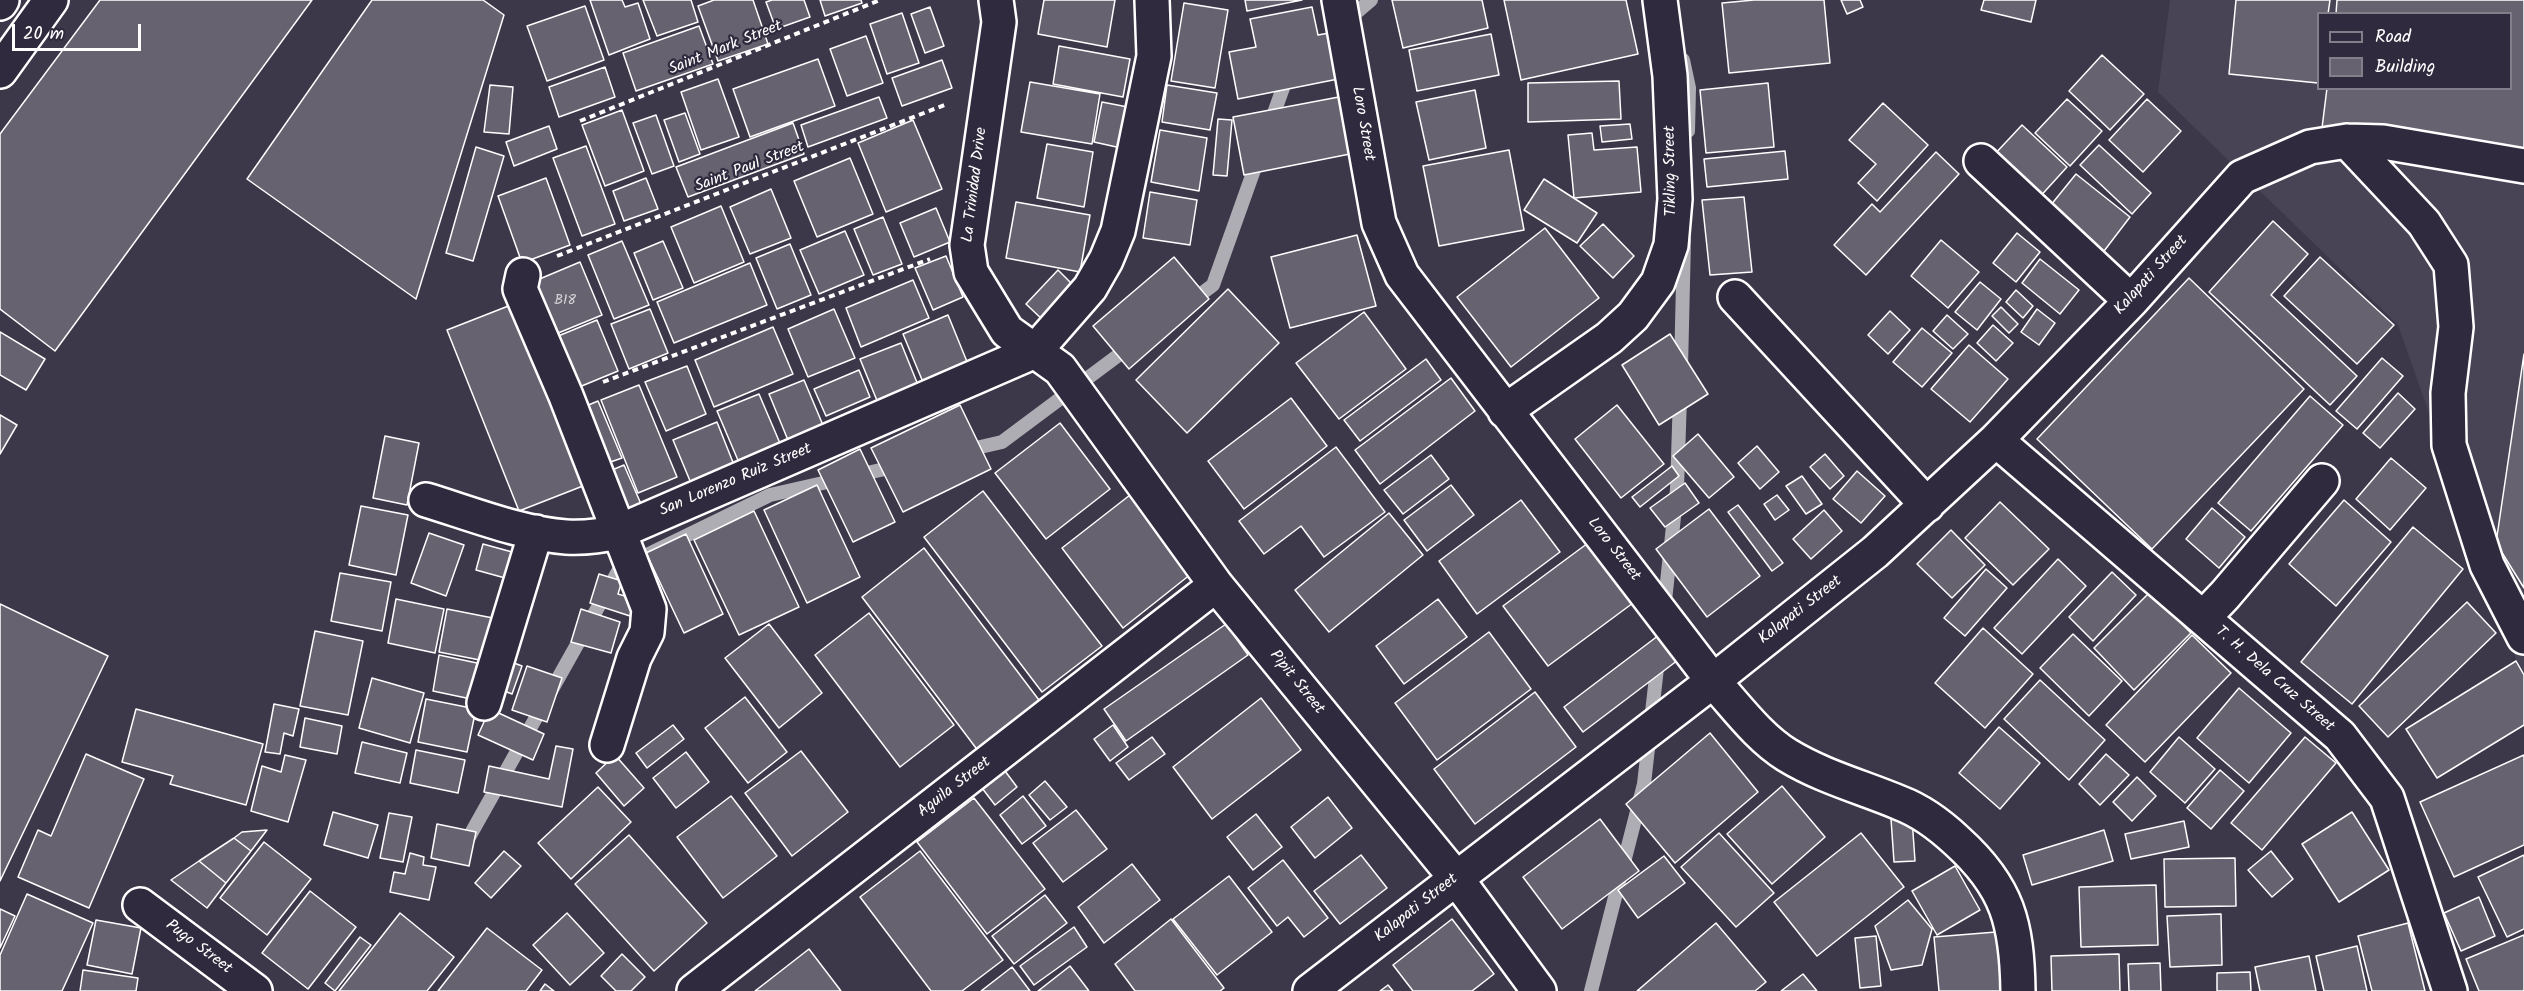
<!DOCTYPE html>
<html>
<head>
<meta charset="utf-8">
<style>
  body { margin:0 }
  #map { position:relative; width:2524px; height:991px; overflow:hidden; background:#3c3749; font-family:Kalam,sans-serif }
  canvas { display:block }
  .legend { position:absolute; left:2317px; top:12px; width:195px; height:78px; box-sizing:border-box; background:#2f2a3d; border:2px solid #827f8b; margin:0; padding:8px 10px; list-style:none; font-size:18px; color:#fff }
  .legend li { display:flex; align-items:center; gap:12px; height:30px }
  .legend b { width:30px; border:2px solid #827f8b }
  .scale { position:absolute; left:12px; top:24px; width:129px; height:27px; box-sizing:border-box; border:3px solid #fff; border-top:0; padding-left:8px; font-size:18px; line-height:21px; white-space:nowrap; color:#fff; -webkit-text-stroke:4px #2f2a3d; paint-order:stroke }
</style>
</head>
<body>
<div id="map">
<canvas width="2524" height="991"></canvas>
<ul class="legend">
<li><b style="height:8px;background:#2f2a3d"></b>Road</li>
<li><b style="height:16px;background:#666270"></b>Building</li>
</ul>
<div class="scale">20 m</div>
</div>
<script>
const c = document.querySelector('canvas').getContext('2d');
c.lineJoin = 'round';
function fill(path, color) { c.fillStyle = color; c.fill(path, 'evenodd'); }
function trace(path, color, width, dash) { c.strokeStyle = color; c.lineWidth = width; c.lineCap = dash ? 'butt' : 'round'; c.setLineDash(dash || []); c.stroke(path); }
function drawText(font, color, halo, rows, align = 'center') {
  c.font = font + ' Kalam,sans-serif'; c.lineWidth = 4.5; c.setLineDash([]); c.textBaseline = 'middle'; c.strokeStyle = halo; c.fillStyle = color; for (const [text, x, y, turn = 0] of rows) {
    c.save(); c.translate(x, y); c.rotate((+turn || 0) * Math.PI / 180); c.textAlign = isNaN(turn) ? turn : align; if (halo) c.strokeText(text, 0, 0); c.fillText(text, 0, 0); c.restore();
  }
}
fill(new Path2D(`
  M2170,0H2524V682L2398,325L2158,92ZM2318,14H2510V88H2318Z`), '#494455');
trace(new Path2D(`
  M1344,23L1371,0
  M1683,60L1689,88L1688,131
  M1269,127L1288,74
  M1189,303L1213,285L1259,156
  M1681,368L1684,240
  M963,451L1002,442L1132,345
  M1664,610L1677,489L1680,396
  M464,846L620,568L770,495L898,466
  M1591,991L1644,784L1658,659`), '#afadb4', 14);
const building = new Path2D(`
  M100,0H312L55,351L0,309V134Z
  M372,0H483L504,15L416,299L247,179Z
  M590,0H622L625,7L638,3L650,39L609,55Z
  M643,0H691L698,22L657,36Z
  M714,0H753L768,44L718,61L698,6Z
  M772,0H804L810,17L776,29L766,2Z
  M820,0H861L862,3L825,16Z
  M1044,0H1115L1107,47L1038,34Z
  M1245,0H1302L1247,11Z
  M1392,0H1482L1488,28L1403,48Z
  M1504,0H1626L1638,54L1521,80Z
  M1754,0H1824L1830,63L1729,73L1722,3Z
  M1841,0H1860L1863,7L1847,14Z
  M1984,0H2036L2031,22L1981,10Z
  M2236,0H2330L2328,14H2318V83L2229,74Z
  M2337,0H2524V155L2322,128L2327,88H2510V14H2336Z
  M1184,3L1228,10L1215,88L1171,81Z
  M585,6L604,60L547,81L527,26Z
  M930,7L944,46L925,53L911,14Z
  M1312,7L1318,35L1329,33L1338,79L1238,99L1229,52L1256,47L1250,19Z
  M902,13L919,63L887,74L870,24Z
  M699,26L713,64L636,91L623,53Z
  M1491,34L1499,75L1417,91L1409,50Z
  M866,36L883,83L847,96L830,49Z
  M1059,46L1130,59L1123,97L1053,84Z
  M2102,55L2144,94L2110,130L2069,91Z
  M818,59L835,106L750,137L733,89Z
  M942,60L952,88L902,106L892,78Z
  M605,67L615,97L559,117L549,87Z
  M718,79L739,137L701,150L681,92Z
  M1619,81L1621,119L1528,122V83Z
  M1030,82L1100,94L1092,144L1021,132Z
  M1768,83L1774,147L1706,153L1700,90Z
  M490,85L513,87L509,134L484,132Z
  M1167,85L1217,93L1210,130L1162,122Z
  M1475,90L1486,148L1429,160L1416,102Z
  M1344,96L1355,153L1244,175L1233,117Z
  M879,97L887,118L808,147L801,125Z
  M2067,99L2102,131L2070,166L2035,133Z
  M2147,99L2181,131L2143,172L2109,140Z
  M1102,102L1138,109L1130,150L1094,142Z
  M1883,103L1928,145L1877,201L1858,183L1876,164L1849,140Z
  M622,110L644,171L605,186L582,125Z
  M685,113L700,154L679,162L664,120Z
  M656,115L674,166L652,174L633,123Z
  M1218,119L1232,120L1227,176L1213,175Z
  M913,120L942,189L886,212L858,143Z
  M793,123L804,154L688,197L676,167Z
  M1630,124L1632,139L1602,142L1600,126Z
  M2022,125L2067,167L2037,200L1992,157Z
  M549,126L557,149L514,166L506,142Z
  M1160,130L1207,138L1199,191L1151,182Z
  M1592,133L1594,150L1637,147L1641,192L1574,198L1568,135Z
  M1047,144L1093,152L1084,207L1037,198Z
  M2099,145L2151,193L2132,214L2080,165Z
  M586,146L615,224L582,236L553,158Z
  M476,147L504,156L473,261L446,253Z
  M1509,150L1524,230L1439,246L1423,166Z
  M1785,151L1788,179L1707,187L1704,159Z
  M1936,152L1959,174L1866,275L1834,245L1872,204L1880,212Z
  M850,158L873,214L817,237L794,181Z
  M2076,174L2130,217L2101,255L2046,211Z
  M546,178L570,245L522,263L498,196Z
  M646,178L658,209L624,221L613,191Z
  M1544,179L1597,213L1577,243L1524,210Z
  M771,189L791,238L750,254L730,207Z
  M1150,192L1197,200L1190,245L1143,238Z
  M1744,197L1752,272L1710,275L1702,200Z
  M1016,202L1090,215L1080,272L1006,258Z
  M721,206L744,262L694,283L671,227Z
  M936,208L950,242L914,257L900,223Z
  M883,217L902,264L873,275L854,229Z
  M2273,221L2308,254L2271,295L2357,376L2330,405L2209,292Z
  M1603,224L1634,256L1613,278L1580,246Z
  M1545,228L1599,298L1511,367L1457,297Z
  M845,231L864,275L819,294L800,250Z
  M2017,233L2040,252L2016,282L1993,263Z
  M1357,235L1376,306L1290,328L1271,257Z
  M1941,240L1979,272L1948,308L1911,276Z
  M622,241L649,305L614,319L588,255Z
  M663,241L683,288L653,300L634,253Z
  M790,244L811,295L777,309L756,258Z
  M946,256L963,297L933,310L915,268Z
  M1174,257L1209,299L1129,369L1093,326Z
  M2320,257L2394,325L2357,364L2284,296Z
  M2040,259L2079,290L2060,314L2022,283Z
  M580,262L602,315L551,336L530,283Z
  M750,263L767,305L674,343L657,302Z
  M1058,270L1076,288L1045,322L1026,304Z
  M2189,278L2304,389L2152,549L2037,439Z
  M913,280L929,318L861,347L846,308Z
  M1980,282L2001,299L1977,330L1955,312Z
  M1228,289L1279,343L1187,433L1136,380Z
  M2016,290L2033,306L2023,318L2006,302Z
  M516,303L588,484L519,511L447,330Z
  M2001,307L2018,324L2009,333L1992,316Z
  M650,309L668,353L629,369L611,324Z
  M834,309L855,358L808,377L788,329Z
  M2037,309L2055,323L2039,345L2021,332Z
  M1890,311L1910,330L1888,354L1868,335Z
  M1364,312L1406,369L1339,419L1296,363Z
  M948,315L970,369L925,387L903,334Z
  M1947,315L1968,334L1953,349L1933,331Z
  M597,320L618,371L572,390L551,339Z
  M1993,325L2013,343L1996,361L1977,343Z
  M773,327L793,374L714,407L695,360Z
  M1922,328L1952,353L1922,387L1893,362Z
  M0,332L45,359L26,390L0,375Z
  M1670,334L1708,394L1659,425L1622,365Z
  M901,343L918,385L878,403L860,359Z
  M1969,345L2008,379L1970,422L1931,389Z
  M2524,354V588L2496,543Z
  M2382,358L2403,376L2357,429L2336,411Z
  M1426,359L1441,380L1360,441L1344,420Z
  M687,366L706,414L666,431L645,382Z
  M859,370L870,397L826,416L814,389Z
  M1451,378L1475,411L1380,484L1355,450Z
  M804,380L825,430L790,445L769,394Z
  M639,385L677,477L638,493L601,400Z
  M2398,393L2415,409L2380,448L2363,433Z
  M759,394L782,448L740,465L717,411Z
  M2310,396L2343,425L2251,531L2218,503Z
  M1291,398L1327,446L1244,509L1208,461Z
  M598,401L622,458L602,465L579,409Z
  M960,405L991,469L903,512L871,448Z
  M1617,405L1664,464L1621,498L1575,439Z
  M0,415L17,425L0,454Z
  M717,422L736,470L693,488L673,440Z
  M1060,423L1110,489L1046,539L995,473Z
  M1698,434L1734,477L1709,498L1673,456Z
  M385,436L419,443L407,505L373,498Z
  M1757,446L1779,472L1760,489L1738,463Z
  M1336,447L1385,512L1324,557L1301,526L1264,554L1239,521Z
  M860,449L895,522L853,542L818,470Z
  M1825,454L1844,476L1830,489L1810,467Z
  M1431,455L1449,479L1403,514L1384,490Z
  M2391,458L2426,488L2390,530L2356,499Z
  M624,465L641,504L622,511L605,473Z
  M1672,466L1679,476L1640,507L1632,497Z
  M1857,471L1885,496L1861,523L1833,499Z
  M1802,476L1822,504L1806,514L1786,486Z
  M1685,483L1699,503L1665,527L1650,508Z
  M817,485L860,577L807,603L764,510Z
  M1451,485L1474,515L1427,551L1404,520Z
  M983,491L1102,646L1042,692L924,537Z
  M1130,495L1191,574L1123,628L1062,548Z
  M1777,495L1789,510L1775,520L1764,504Z
  M1521,500L1560,552L1477,614L1439,561Z
  M2344,500L2391,542L2336,606L2289,564Z
  M2000,502L2049,549L2013,585L1965,538Z
  M1738,505L1783,563L1772,571L1728,512Z
  M361,506L408,515L396,575L349,565Z
  M2212,508L2245,537L2219,568L2186,539Z
  M1709,509L1760,576L1707,617L1656,549Z
  M1824,510L1842,531L1811,559L1793,539Z
  M754,511L799,607L739,635L694,540Z
  M1389,513L1423,555L1329,632L1295,590Z
  M2413,527L2463,569L2352,704L2301,662Z
  M1951,530L1985,565L1952,598L1917,564Z
  M429,533L464,545L446,596L411,583Z
  M686,534L723,614L684,633L646,553Z
  M1588,543L1633,603L1548,666L1503,606Z
  M483,544L523,555L516,581L476,570Z
  M924,548L1045,708L982,756L862,597Z
  M2058,559L2086,586L2022,654L1994,628Z
  M1986,569L2007,588L1965,636L1944,618Z
  M2112,572L2136,595L2093,641L2069,617Z
  M340,573L391,582L382,631L331,621Z
  M599,574L622,581L618,594L635,599L630,616L590,603Z
  M2150,592L2191,633L2134,690L2094,648Z
  M396,599L444,609L435,653L388,643Z
  M1438,599L1467,637L1404,684L1376,646Z
  M2467,602L2496,633L2388,737L2359,706Z
  M0,604L108,656L0,881Z
  M447,609L498,619L490,662L439,652Z
  M581,609L620,622L611,653L571,642Z
  M869,613L954,725L900,767L815,655Z
  M769,624L822,693L779,728L725,658Z
  M1226,624L1248,655L1126,741L1104,709Z
  M1983,628L2033,674L1985,728L1935,683Z
  M315,631L363,641L348,715L300,706Z
  M1489,632L1531,689L1437,760L1395,703Z
  M1663,632L1682,657L1583,732L1564,707Z
  M2073,634L2122,681L2089,716L2040,668Z
  M2192,635L2231,673L2145,762L2106,725Z
  M439,655L477,663L471,699L433,691Z
  M506,660L522,666L512,694L497,688Z
  M2516,661L2524,675V725L2437,778L2406,729Z
  M527,666L562,678L547,722L512,710Z
  M372,678L424,693L410,743L359,728Z
  M2040,680L2105,740L2069,780L2004,719Z
  M2239,688L2291,733L2249,783L2197,738Z
  M1535,692L1576,747L1475,824L1434,769Z
  M745,697L787,752L748,783L705,728Z
  M1261,698L1301,750L1212,819L1173,767Z
  M426,699L476,709L467,752L418,742Z
  M274,704L299,709L293,736L284,733L280,754L265,752Z
  M136,709L263,744L246,805L170,784L173,776L122,762Z
  M490,709L544,734L533,760L478,735Z
  M305,718L342,726L337,754L300,747Z
  M673,725L684,739L647,768L636,753Z
  M1113,725L1128,747L1110,761L1094,739Z
  M1999,727L2040,763L2000,809L1959,773Z
  M1710,733L1758,792L1675,863L1626,804Z
  M1152,737L1165,754L1129,780L1116,763Z
  M2179,737L2215,769L2185,803L2150,772Z
  M2305,737L2336,763L2262,850L2231,823Z
  M362,742L407,753L400,783L355,773Z
  M556,746L573,749L562,807L484,792L489,766L549,779Z
  M416,750L465,760L458,793L410,783Z
  M801,751L848,812L792,856L745,793Z
  M686,752L709,782L676,808L653,778Z
  M86,754L144,779L89,908L18,877L38,830L51,836Z
  M2106,754L2129,775L2100,805L2079,784Z
  M285,755L306,760L288,822L251,811L262,766L281,772Z
  M615,755L644,788L624,806L596,773Z
  M2524,755V845L2454,877L2420,802Z
  M2220,770L2244,791L2211,829L2187,808Z
  M1005,771L1017,787L995,805L982,788Z
  M2137,777L2156,796L2132,821L2113,802Z
  M1045,781L1067,807L1050,820L1029,795Z
  M1782,786L1825,837L1772,884L1727,834Z
  M598,787L631,822L571,879L538,843Z
  M731,796L777,856L723,898L677,837Z
  M1023,796L1046,826L1022,844L1000,815Z
  M1328,797L1352,828L1315,858L1291,827Z
  M974,798L1045,889L987,934L917,842Z
  M1076,810L1107,849L1063,882L1033,843Z
  M333,812L378,825L368,858L324,845Z
  M2352,812L2389,870L2339,902L2302,844Z
  M389,813L412,817L403,862L380,858Z
  M1256,814L1282,847L1253,870L1227,837Z
  M1912,818L1915,861L1894,862L1891,819Z
  M1600,819L1639,871L1562,929L1523,877Z
  M2184,821L2189,847L2131,859L2125,834Z
  M437,824L476,832L469,866L431,858Z
  M267,830L251,851L234,838L242,832Z
  M2104,830L2113,861L2032,885L2023,855Z
  M1719,833L1774,893L1736,927L1681,867Z
  M1861,833L1904,887L1817,956L1774,902Z
  M629,835L707,923L654,971L575,884Z
  M234,838L251,851L226,883L199,861Z
  M264,842L311,879L267,935L220,898Z
  M504,851L521,866L491,898L475,883Z
  M920,851L1003,960L962,991H931L860,897Z
  M2271,851L2293,879L2272,897L2248,870Z
  M410,853L424,857L423,865L436,867L429,900L390,892L394,872L405,874Z
  M1361,855L1387,888L1340,924L1314,891Z
  M2524,855V929L2507,937L2478,877Z
  M1664,856L1685,883L1638,918L1618,890Z
  M2235,858L2236,906L2165,907L2164,859Z
  M1283,860L1328,918L1304,937L1288,917L1277,926L1248,888Z
  M199,861L226,883L207,908L171,880Z
  M1132,864L1160,900L1104,943L1078,907Z
  M1955,866L1980,910L1937,935L1912,891Z
  M1229,876L1272,932L1217,975L1173,919Z
  M2156,885L2158,945L2081,947L2079,887Z
  M310,891L356,927L308,989L262,953Z
  M27,894L93,923L62,991H0V955Z
  M1045,895L1067,923L1014,964L992,936Z
  M2479,897L2495,936L2461,951L2444,913Z
  M1908,900L1932,929L1922,965L1891,970L1875,926Z
  M0,909L15,916L0,948Z
  M400,913L454,957L427,991H339Z
  M567,913L604,953L570,985L533,945Z
  M2221,914L2222,965L2170,967L2167,916Z
  M1171,919L1224,988L1220,991H1135L1115,964Z
  M1452,919L1494,974L1472,991H1413L1393,965Z
  M96,920L141,928L132,974L87,965Z
  M1716,923L1766,982L1755,991H1637Z
  M2408,923L2425,991H2372L2358,936Z
  M1074,927L1087,947L1034,985L1020,966Z
  M487,928L542,970L526,991H438Z
  M1996,932L2002,991H1939L1934,937Z
  M2524,935V991H2479L2466,959Z
  M1876,936L1881,986L1860,988L1855,938Z
  M360,937L371,945L335,991L325,983Z
  M2357,946L2367,991H2324L2316,956Z
  M809,949L841,991H755Z
  M622,954L645,977L631,991H616L601,976Z
  M2119,954L2120,991H2052L2051,956Z
  M2309,956L2316,991H2260L2255,967Z
  M2160,963L2161,991H2129L2128,964Z
  M1070,966L1089,991H1038Z
  M1012,967L1030,991H981Z
  M83,970L138,978L136,991H80Z
  M2250,972L2251,991H2217V973Z
  M1803,974L1817,991H1781Z
  M545,984L554,991H540Z
  M1388,985L1393,991H1380Z`);
fill(building, '#666270');
trace(building, '#fff', 1.5);
const minor = new Path2D(`
  M996,0L999,22L967,245L971,272L1007,331L1060,369L1216,585L1456,878L1539,991
  M1339,0L1379,223L1402,275L1713,681C1736,706 1758,737 1787,755C1823,777 1862,787 1900,803C1921,811 1941,826 1957,841C2008,887 2017,924 2018,991
  M0,3L2,0
  M0,71L51,0
  M2347,141L2424,223L2451,265L2456,327L2448,393L2449,445L2487,565L2524,637
  M1981,161L2131,301
  M523,275L520,289L566,396L649,609L647,632L634,658L607,745
  M1735,297L1927,505
  M1505,411L1609,338L1633,316L1658,282L1671,245L1675,199L1670,76L1660,0
  M1996,440L2340,736L2387,798L2450,991
  M426,500C469,513 522,534 566,537C584,538 601,536 618,532L1035,351L1090,288L1106,260L1118,231L1154,56L1152,0
  M2203,618L2225,595L2322,481
  M484,703L536,532
  M140,905L255,991
  M694,991L1216,585
  M1310,991L1713,681L1875,552L1996,440L2131,301L2242,177L2310,147L2347,141L2383,142L2524,166`);
trace(minor, '#fff', 38);
trace(new Path2D(`
  M580,121L880,0
  M557,256L947,104
  M603,382L930,259`), '#fff', 4, [6, 4.5]);
trace(minor, '#2f2a3d', 33);
drawText('14px', '#d9d8db', null, [
  ["B18",565,302]
]);
drawText('16px', '#fff', '#2f2a3d', [
  ["Saint Mark Street",726,49,-22],
  ["Loro Street",1362,124,80],
  ["Saint Paul Street",750,168,-21],
  ["Tikling Street",1672,171,-91],
  ["La Trinidad Drive",976,185,-83],
  ["Kalapati Street",2152,276,-48],
  ["San Lorenzo Ruiz Street",736,481,-23],
  ["Loro Street",1613,550,52],
  ["Kalapati Street",1801,611,-38],
  ["T. H. Dela Cruz Street",2274,680,41],
  ["Pipit Street",1296,683,51],
  ["Aguila Street",955,788,-38],
  ["Kalapati Street",1417,909,-38],
  ["Pugo Street",198,948,37]
]);
</script>
</body>
</html>
